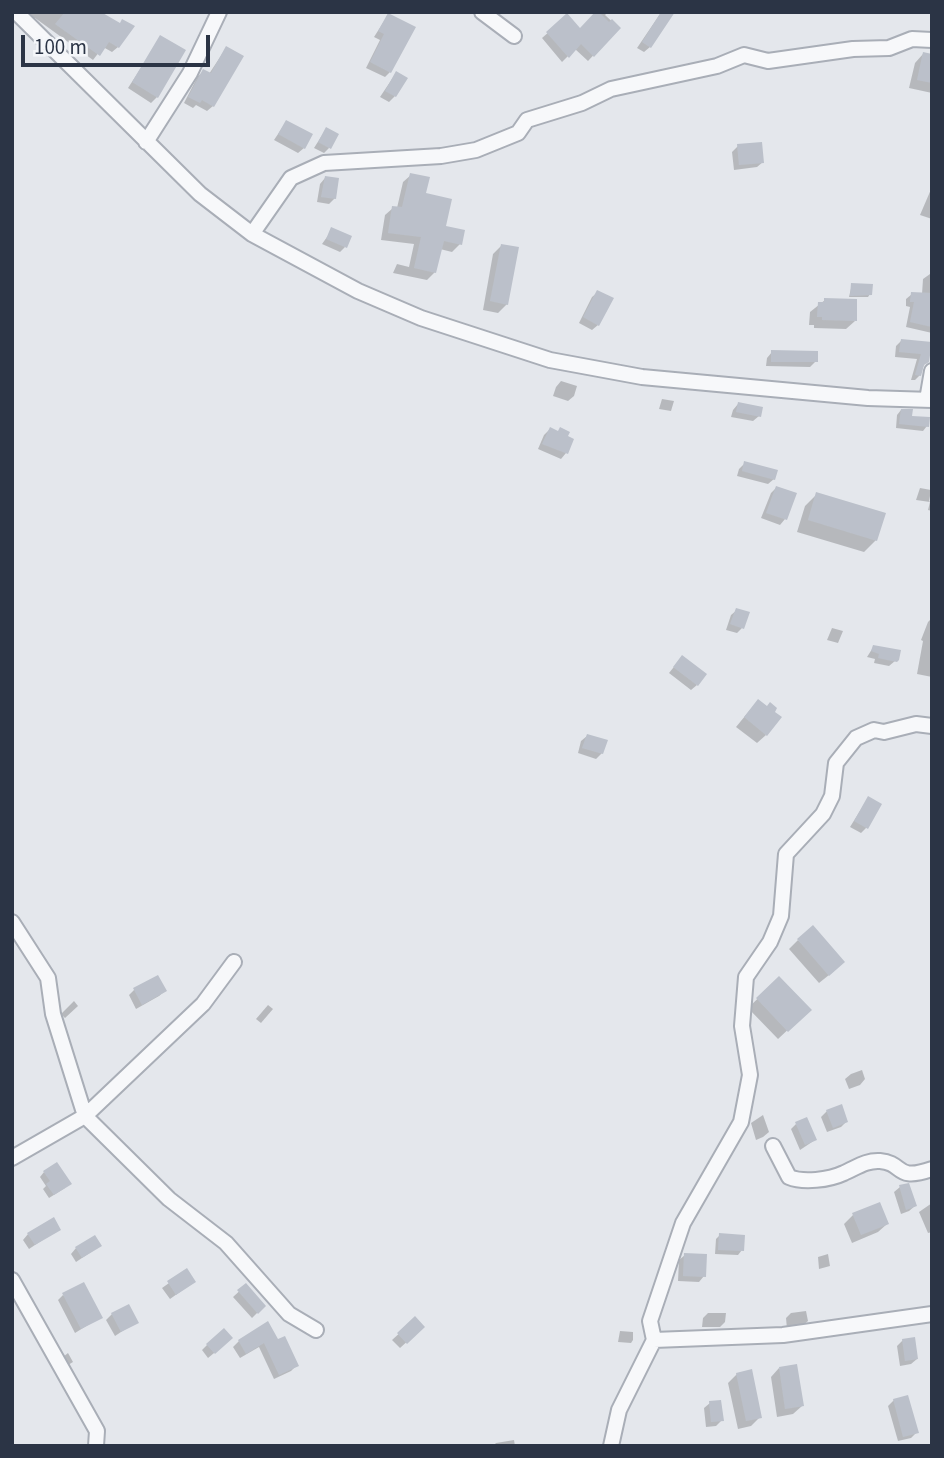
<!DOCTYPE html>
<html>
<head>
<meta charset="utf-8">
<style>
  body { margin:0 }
  #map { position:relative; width:944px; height:1458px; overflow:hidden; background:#e4e7ec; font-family:"Source Sans 3",sans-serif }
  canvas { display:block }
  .frame { position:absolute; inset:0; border:14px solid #2b3445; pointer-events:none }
  .scale { position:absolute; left:21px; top:35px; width:189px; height:32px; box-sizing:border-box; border:4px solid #2b3445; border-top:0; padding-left:9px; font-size:21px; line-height:24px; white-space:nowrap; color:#2b3445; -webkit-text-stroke:5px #f4f6f9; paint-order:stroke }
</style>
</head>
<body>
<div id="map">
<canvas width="944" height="1458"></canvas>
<div class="frame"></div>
<div class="scale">100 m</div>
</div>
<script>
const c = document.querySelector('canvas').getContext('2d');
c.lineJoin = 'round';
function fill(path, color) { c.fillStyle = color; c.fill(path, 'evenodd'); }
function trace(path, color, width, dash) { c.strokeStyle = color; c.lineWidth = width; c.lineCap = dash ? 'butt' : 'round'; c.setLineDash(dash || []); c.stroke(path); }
fill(new Path2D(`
  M26,12H98L118,47L112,52L103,47L93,60L35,18L30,23Z
  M597,12H608L605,15L619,28L588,61L575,49L562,62L542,38L567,16L580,30Z
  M660,14L650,47L644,52L637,48Z
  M388,15L390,72L385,77L366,68L380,40L374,37Z
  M161,37L157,97L151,103L128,88Z
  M226,48L213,106L207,111L196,105L193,108L184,103L198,76L204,71L209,74Z
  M923,54L932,56V93L909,88L915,63Z
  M396,73L395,96L389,102L380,97Z
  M286,122L304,148L298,153L274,140Z
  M326,129L329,148L324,153L314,148Z
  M738,146L763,162L757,167L734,170L732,152Z
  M411,175L444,227L460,244L452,252L440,249L435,272L427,280L393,273L397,264L409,267L414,244L381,240L385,215L393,208H397L403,182Z
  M325,178L335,198L329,204L317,202L320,184Z
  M932,187V219L920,215Z
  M332,230L345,247L340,252L322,244Z
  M502,245L507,304L498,313L483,310L493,254Z
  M932,262V333L906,327L910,307L906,306V299L912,294H922L923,279L930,274Z
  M852,284L870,294L868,297H849Z
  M598,292V325L592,330L579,323L592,297Z
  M825,300L855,321L846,329L814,328V325H809L810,312Z
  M901,341L932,344L920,375L915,380H911L917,359L895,357L896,346Z
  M772,352L816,361L810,367L766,366L767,358Z
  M561,381L577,386L574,396L568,401L553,396L556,387Z
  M662,399L674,401L671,411L659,409Z
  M738,404L759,416L753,421L731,417L733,410Z
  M901,410L910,417L927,426L923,431L896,428L897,415Z
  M550,429L566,453L561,459L538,449L544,435Z
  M745,463L774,479L768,484L737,476L739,469Z
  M776,488L795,495L785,519L780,525L761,518L771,493Z
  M920,488L931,490L929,502L932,499V511L928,510L930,502L916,500Z
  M817,494L876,540L864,552L797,532L805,506Z
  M737,610L742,628L737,633L726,630L731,615Z
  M932,618V677L917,674L923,641L921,640L928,622Z
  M832,628L843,631L838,643L827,640Z
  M874,646L895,661L889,666L874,663L875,659L867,657Z
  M677,663L697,685L691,690L669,673Z
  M750,710L766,735L757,743L736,727Z
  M587,736L602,753L596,759L578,753L581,741Z
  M868,798L866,828L861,833L850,827Z
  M798,940L834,971L819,983L789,949Z
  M779,978L809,1010L778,1039L748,1008Z
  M134,990L165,991L159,996L136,1009L129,995Z
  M74,1001L78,1006L65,1018L61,1014Z
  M268,1005L273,1009L261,1023L256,1019Z
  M862,1070L865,1079L860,1085L849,1089L845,1079L851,1074Z
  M827,1111L846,1122L841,1127L827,1132L821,1117Z
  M763,1115L769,1132L763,1137L756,1140L751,1123Z
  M796,1124L815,1140L800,1150L791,1129Z
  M44,1172L65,1188L49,1198L43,1189L46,1186L40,1177Z
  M900,1187L915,1206L909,1211L901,1214L894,1192Z
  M932,1203V1232L928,1233L919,1212Z
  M879,1204L887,1224L878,1232L852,1243L844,1224L853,1215Z
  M59,1229L29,1249L23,1240L28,1234Z
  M720,1235L742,1250L738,1255L715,1254L716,1239Z
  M100,1246L76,1262L71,1254L76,1248Z
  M828,1254L830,1266L819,1269L818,1257Z
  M685,1255L704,1276L699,1282L678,1281L679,1260Z
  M186,1271L194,1282L170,1299L162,1288Z
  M246,1285L264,1306L252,1318L233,1297Z
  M63,1295L101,1317L75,1333L58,1300Z
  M806,1311L808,1321L802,1326L787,1329L786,1318L791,1313Z
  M708,1313H726L725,1322L720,1327H702L703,1318Z
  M112,1314L136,1322L115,1336L106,1320Z
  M415,1319L423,1327L400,1348L392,1340Z
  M620,1331L633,1332V1340L631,1343L618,1342Z
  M903,1340L917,1359L911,1364L900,1366L897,1346Z
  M239,1341H277L297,1365L291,1371L274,1379L259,1347L240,1358L233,1347Z
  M225,1344L208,1358L202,1350L207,1345Z
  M68,1353L73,1362L68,1365L63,1357Z
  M779,1368L802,1406L793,1414L777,1417L771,1377Z
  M737,1374L760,1417L751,1426L738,1429L728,1383Z
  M894,1400L917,1432L911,1438L898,1441L888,1406Z
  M710,1403L722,1420L716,1426L706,1427L704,1408Z
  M514,1440L515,1446H493L496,1443Z`), '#0003');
fill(new Path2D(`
  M65,12H101L120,23L122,19L135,26L119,48L109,42L100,56L55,24Z
  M595,12H599L609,22L612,19L621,28L594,57L581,44L569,58L546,32L567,13L580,28Z
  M661,12H675L651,48L642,42Z
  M388,13L416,27L391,73L370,62L384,34L378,31Z
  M160,35L186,50L158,98L132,82Z
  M226,46L244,56L214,107L202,100L200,103L188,97L203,69L211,73Z
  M923,52L932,54V83L917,80Z
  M396,71L408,78L396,97L385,91Z
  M286,120L313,134L305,149L278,134Z
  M326,127L339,134L331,149L318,142Z
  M762,142L764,163L739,165L737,144Z
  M410,173L430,177L426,193L452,199L446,226L465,230L462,245L444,241L436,273L414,268L421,237L388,233L392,206L402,207Z
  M325,176L339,178L336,199L321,197Z
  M331,227L352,236L347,248L326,239Z
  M501,244L519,247L508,305L490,301Z
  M851,283L873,284L872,295L850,296Z
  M597,290L614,298L599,326L583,317Z
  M911,292L932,293V327L910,322L914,302H910Z
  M824,298L857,299V321L822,320V317H817L818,302H824Z
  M901,339L932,342L929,362L924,365L921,376L915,375L921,354L899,352Z
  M771,350L818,351V362H771Z
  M738,402L763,407L761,417L736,412Z
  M901,409H913L912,416L930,417L929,427L899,424Z
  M550,427L558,431L560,427L570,432L568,436L574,439L568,454L542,444Z
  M744,461L778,470L775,480L742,471Z
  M776,486L797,493L787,520L766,513Z
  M816,492L886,513L877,541L808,520Z
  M736,608L750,612L744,629L730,624Z
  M873,645L901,650L899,660L897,662L878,658L879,654L871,651Z
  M682,655L707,674L698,686L673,667Z
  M758,699L767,706L770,702L777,708L775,712L782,717L767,736L744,717Z
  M587,734L608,740L603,754L582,748Z
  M868,796L882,804L868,829L854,821Z
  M813,925L845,962L829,976L797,939Z
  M158,975L167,991L142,1005L133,988Z
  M779,976L812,1010L788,1032L756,998Z
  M842,1104L848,1122L833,1128L826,1110Z
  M807,1117L817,1140L805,1145L795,1122Z
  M57,1162L72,1184L54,1195L46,1184L50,1181L43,1171Z
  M909,1183L917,1206L906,1210L899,1185Z
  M880,1202L889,1224L861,1235L852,1213Z
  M54,1217L61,1230L35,1245L27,1233Z
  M719,1233L745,1235L744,1251L718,1250Z
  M95,1235L102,1246L82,1258L75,1247Z
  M684,1253L707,1254L706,1277L683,1276Z
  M187,1268L196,1282L176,1295L167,1281Z
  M84,1282L103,1318L81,1329L62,1293Z
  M246,1283L266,1306L258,1314L237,1290Z
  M129,1304L139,1323L121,1332L111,1313Z
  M415,1316L425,1327L407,1344L397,1333Z
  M268,1321L278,1339L285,1336L299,1366L279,1375L264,1343L246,1354L238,1340Z
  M224,1328L233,1338L215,1354L206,1344Z
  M915,1337L918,1359L905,1361L902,1339Z
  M797,1364L804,1406L785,1409L779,1367Z
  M752,1369L762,1418L746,1421L736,1373Z
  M908,1395L919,1433L903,1437L893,1399Z
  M721,1400L724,1421L711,1422L709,1401Z`), '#bbc0ca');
const minor = new Path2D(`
  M16,12L200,194L252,234L358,291L421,318L550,360L642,377L868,398L932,400
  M482,12L514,36
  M146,142L190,73L219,12
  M252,234L291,178L324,163L441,156L476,150L518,133L527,120L582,103L611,89L717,66L744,55L768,61L853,49L889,48L912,39L932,40
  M927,400L932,371
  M12,922L48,978L53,1014L85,1116L203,1004L234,962
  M773,1146L789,1177C803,1183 829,1180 844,1173C856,1168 866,1160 880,1161C905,1163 894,1182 932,1169
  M12,1158L85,1116L169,1199L226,1243L289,1314L316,1330
  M12,1280L97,1431L96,1446
  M654,1340L650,1321L683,1223L741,1122L750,1075L742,1026L746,977L770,942L781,916L786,854L823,814L832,796L836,763L856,738L874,730L884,732L916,724L932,726
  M611,1446L619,1410L654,1340L783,1335L932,1314`);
trace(minor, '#a9aeb7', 18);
trace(minor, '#f7f8fa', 14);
</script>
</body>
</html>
